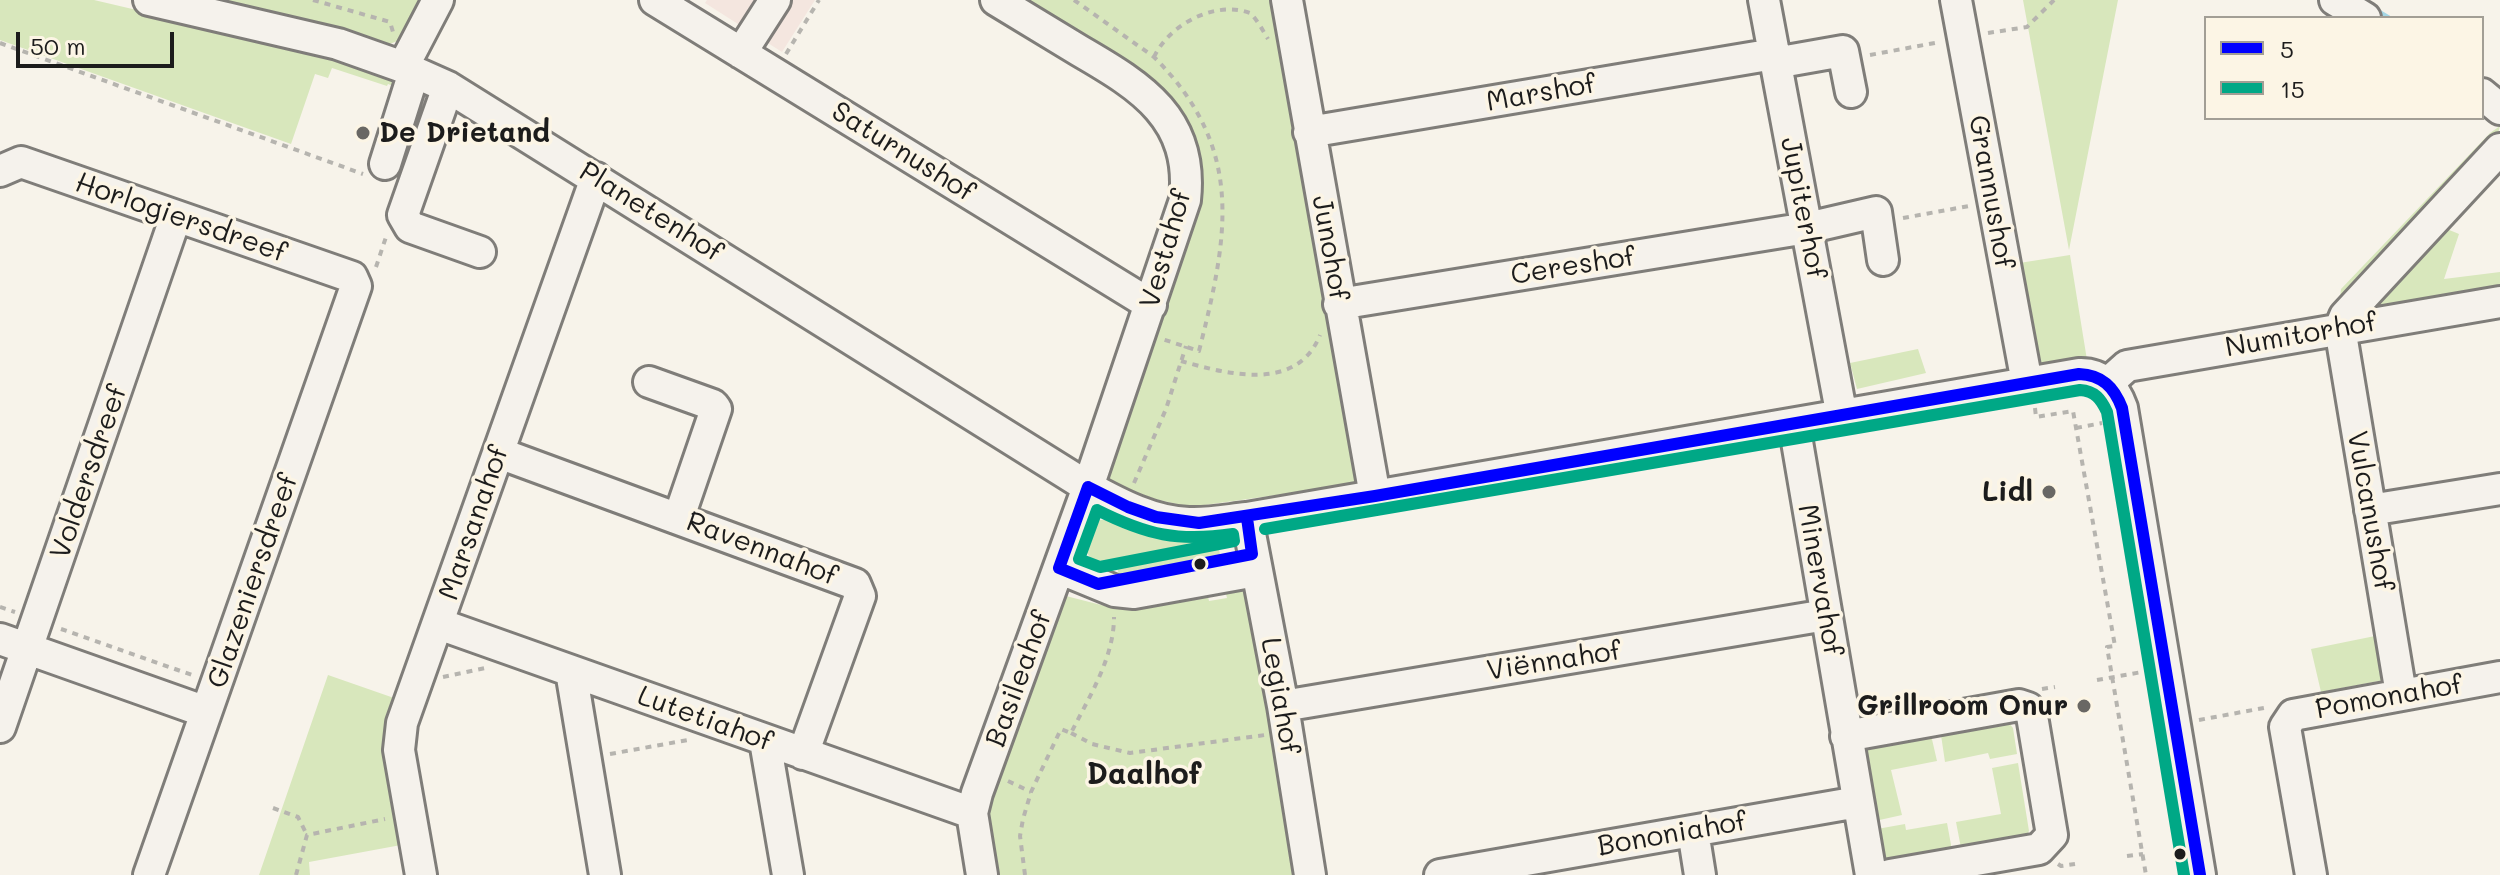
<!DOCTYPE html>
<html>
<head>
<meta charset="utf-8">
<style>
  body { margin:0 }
  #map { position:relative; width:2500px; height:875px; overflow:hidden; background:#f7f3ea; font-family:Mali,sans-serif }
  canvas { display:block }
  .legend { position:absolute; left:2204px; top:16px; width:280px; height:104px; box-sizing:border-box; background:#fcf5e5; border:2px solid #a29e95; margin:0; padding:10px 14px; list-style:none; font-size:24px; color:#1c1c1c }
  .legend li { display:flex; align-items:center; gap:16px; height:40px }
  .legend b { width:40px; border:2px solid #a29e95 }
  .scale { position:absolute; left:16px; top:32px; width:158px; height:36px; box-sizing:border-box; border:4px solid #1c1c1c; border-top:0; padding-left:10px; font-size:24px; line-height:28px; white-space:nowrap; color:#1c1c1c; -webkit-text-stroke:6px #fcf5e5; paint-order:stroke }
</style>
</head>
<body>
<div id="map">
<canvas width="2500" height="875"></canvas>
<ul class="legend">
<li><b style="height:10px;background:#00f"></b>5</li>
<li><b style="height:10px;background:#00a886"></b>15</li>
</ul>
<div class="scale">50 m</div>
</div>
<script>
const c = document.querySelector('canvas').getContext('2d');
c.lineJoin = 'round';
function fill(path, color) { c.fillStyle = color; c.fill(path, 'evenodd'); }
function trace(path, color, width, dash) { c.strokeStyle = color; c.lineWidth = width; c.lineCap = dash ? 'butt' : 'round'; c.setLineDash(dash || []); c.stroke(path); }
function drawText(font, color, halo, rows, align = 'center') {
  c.font = font + ' Mali,sans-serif'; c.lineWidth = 7; c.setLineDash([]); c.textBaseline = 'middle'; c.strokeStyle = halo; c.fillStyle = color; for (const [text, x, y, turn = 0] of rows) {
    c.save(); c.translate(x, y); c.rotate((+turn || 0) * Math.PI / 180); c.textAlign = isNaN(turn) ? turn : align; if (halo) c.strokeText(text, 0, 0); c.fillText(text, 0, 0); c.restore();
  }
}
fill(new Path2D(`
  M707,0H815L782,52L705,3Z`), '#f4e6df');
fill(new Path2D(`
  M0,0H94L320,53L395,78L393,86L388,84L387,86L332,68L328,78L315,74L291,144L0,40Z
  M201,0H425L403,39L384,46Z
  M1011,0H1276L1364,483L1190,507L1155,499L1119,486L1107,479L1159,309L1179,125Z
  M2023,0H2118L2069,250Z
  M2500,126L2496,141L2339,306L2341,289L2490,133Z
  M2442,227L2459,234L2444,279L2500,272V296L2375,316L2371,300Z
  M2070,255L2087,360L2031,369L2013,264Z
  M1918,349L1926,373L1857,389L1850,363Z
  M1099,520H1108C1145,534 1178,545 1218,542L1220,555L1119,575L1117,567H1107L1092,561L1083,546L1091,527Z
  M1251,586L1299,875H991L983,806L1062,595L1113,608L1207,592L1209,601L1227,598L1225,590Z
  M2375,636L2384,680L2321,692L2311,649Z
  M328,675L394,698L384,740L401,845L309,862L310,875H259Z
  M2008,722L2013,728L2017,754L1990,759L1988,753L1945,762L1941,735Z
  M1931,735L1937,761L1891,770L1902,815L1875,821L1864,751L1869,746Z
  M2018,763L2029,831L2025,837L1961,848L1956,822L2001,814L1992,768Z
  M1947,823L1952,850L1888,861L1881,856L1877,829L1905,824L1906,830Z`), '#d8e7bc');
trace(new Path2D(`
  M2373,9L2388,18`), '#a4d6e4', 6);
const minor = new Path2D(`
  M149,0L338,44L403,67L448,87L1088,487C1119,504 1153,522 1189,523C1208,524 1228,520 1247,518L2079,374C2102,373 2115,388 2122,408L2200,875
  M655,0L1151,305
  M1287,0L1375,496
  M1764,0L1842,417
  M1956,0L2027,383
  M2335,0L2365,18
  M741,53L775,0
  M1775,63L1843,51L1851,92
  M403,67L438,0
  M448,87L403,215L410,227L480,252
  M2482,94L2500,109
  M1309,132L1774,54
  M385,164L414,72
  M0,171L21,162L352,277L356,286L149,875
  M1339,304L1807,228L1876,212L1883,260
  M649,382L713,405L716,409L679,517
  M2108,383L2127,366L2500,302
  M1794,424L1871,875
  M499,453L855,584L860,596L803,754
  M2370,510L2500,489
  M1247,518L1283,706L1310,875
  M1059,568L1115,591L1134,593L1256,571
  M439,624L972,813
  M0,639L206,712
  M571,671L605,875
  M2401,694L2340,328L2345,316L2500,149
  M1283,706L1826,615
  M0,727L176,216
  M1846,736L2019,705L2028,708L2032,716L2052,835L2039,849L1890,875
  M765,741L788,875
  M1693,831L1700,875
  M421,875L399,750L402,723L596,178
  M982,875L972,813L977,793L1088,487L1185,200C1194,119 1142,87 1080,51C1052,34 1024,17 996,0
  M1440,875L1858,802
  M2311,875L2285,727L2293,715L2500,677`);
trace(minor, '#7f7d79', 36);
trace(new Path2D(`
  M313,0L390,22L393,32
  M1074,0L1154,57C1246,149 1228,236 1199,351L1162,339
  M1988,33L2027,27L2054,0
  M0,43L363,174
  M786,54L819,0
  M1870,55L1940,42
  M1154,57C1169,25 1214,0 1250,13C1257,19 1263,31 1268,39
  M1903,218L1969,206
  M376,267L387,234
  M1181,361C1227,374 1297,393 1320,335
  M2035,408L2036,417L2073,411L2115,646L2107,647L2146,875
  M2076,428L2102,423
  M1134,483L1166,409L1186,346
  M0,607L15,612
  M61,629L192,675
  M443,677L485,668
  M2097,680L2142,672
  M2042,689L2055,687
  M2199,720L2269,707
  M1071,733L1092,744L1130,753L1265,735
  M610,754L688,740
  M1008,781L1031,792
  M273,808L298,817L307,835
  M2127,856L2143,854
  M2058,864L2061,866L2075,864
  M296,875L307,835L385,819
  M1025,875L1020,836L1023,819L1031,792L1061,729L1071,733C1089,697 1114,658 1114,617`), '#b6b4af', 4, [6, 6]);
trace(minor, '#f5f2ec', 30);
trace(new Path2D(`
  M1247,518L1252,554L1098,584L1059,568L1088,487L1128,507L1156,517L1199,523L1375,496L2079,374C2102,375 2114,387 2122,408L2200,875`), '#00f', 12);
trace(new Path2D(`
  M1097,510C1147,535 1178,542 1233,534L1234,541L1100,567L1079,559Z
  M1265,529L2080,390C2095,391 2101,399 2107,412L2184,875`), '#00a886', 12);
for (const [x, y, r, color] of [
  [363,133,8,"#696764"],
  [2049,492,8,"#696764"],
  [1200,564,7,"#1c1c1c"],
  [2084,706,8,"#696764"],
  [2180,854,7,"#1c1c1c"]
]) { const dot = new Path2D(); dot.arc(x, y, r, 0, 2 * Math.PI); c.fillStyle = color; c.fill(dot); trace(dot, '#fcf5e5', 3); }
drawText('28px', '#1c1c1c', '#fcf5e5', [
  ["Marshof",1541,93,-10],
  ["Saturnushof",903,152,32],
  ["Grannushof",1991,192,80],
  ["Jupiterhof",1803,208,79],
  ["Planetenhof",651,212,32],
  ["Horlogiersdreef",181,218,19],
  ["Junohof",1330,248,80],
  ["Vestahof",1166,249,-74],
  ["Cereshof",1573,266,-9],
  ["Numitorhof",2301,335,-10],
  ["Voldersdreef",89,472,-71],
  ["Vulcanushof",2370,511,80],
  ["Marsanahof",474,523,-71],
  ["Ravennahof",762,549,21],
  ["Minervahof",1820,580,80],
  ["Glazeniersdreef",253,581,-71],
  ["Viënnahof",1554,661,-9],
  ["Basileahof",1019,679,-70],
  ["Legiahof",1280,696,80],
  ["Pomonahof",2389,697,-10],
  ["Lutetiahof",705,719,20],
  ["Bononiahof",1672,834,-10]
]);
drawText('bold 28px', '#1c1c1c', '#fcf5e5', [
  ["De Drietand",379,133,"left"],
  ["Lidl",2033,492],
  ["Grillroom Onur",2068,706]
], 'right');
drawText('bold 30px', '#1c1c1c', '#fcf5e5', [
  ["Daalhof",1144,775]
]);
</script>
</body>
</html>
